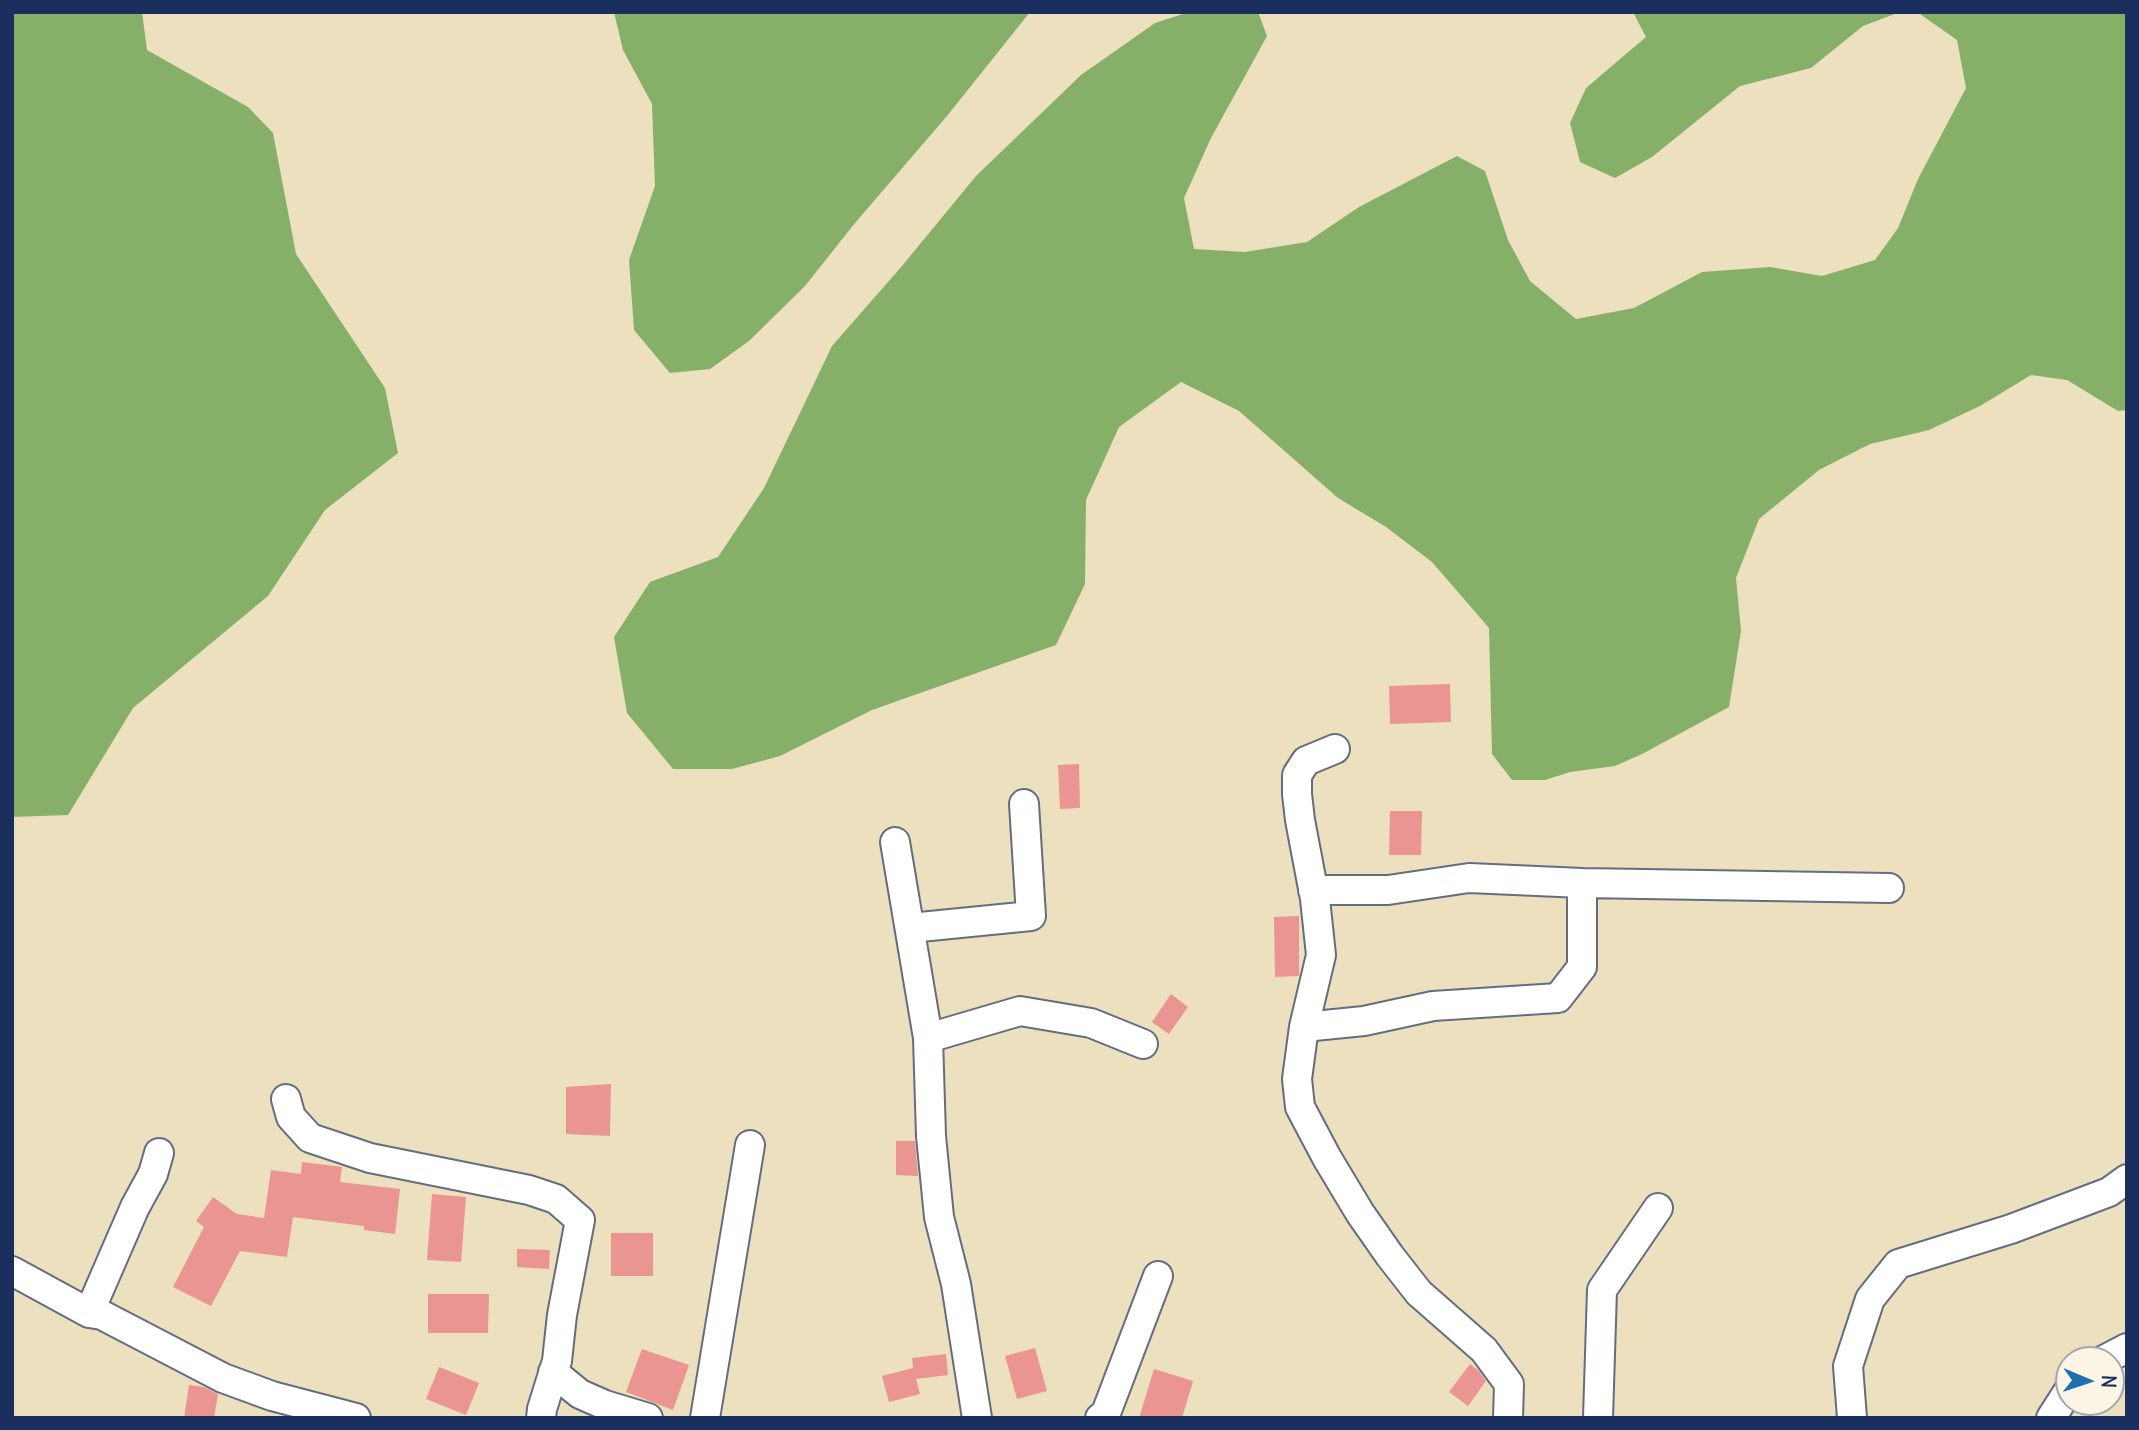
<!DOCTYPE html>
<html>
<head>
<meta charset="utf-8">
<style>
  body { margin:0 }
  #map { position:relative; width:2139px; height:1430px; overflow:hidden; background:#ece0be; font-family:Delius,sans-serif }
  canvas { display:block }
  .frame { position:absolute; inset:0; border:14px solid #1b2f5e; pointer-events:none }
  .north { position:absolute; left:2055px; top:1346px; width:70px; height:70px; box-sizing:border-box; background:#fcf5e5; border:2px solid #a2a6af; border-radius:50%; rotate:92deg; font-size:19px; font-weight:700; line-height:28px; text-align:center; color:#1b2f5e }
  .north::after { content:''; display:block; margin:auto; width:24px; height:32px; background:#1f6fb2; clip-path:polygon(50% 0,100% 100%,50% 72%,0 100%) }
</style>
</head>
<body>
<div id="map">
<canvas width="2139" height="1430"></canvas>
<div class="frame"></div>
<div class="north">N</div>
</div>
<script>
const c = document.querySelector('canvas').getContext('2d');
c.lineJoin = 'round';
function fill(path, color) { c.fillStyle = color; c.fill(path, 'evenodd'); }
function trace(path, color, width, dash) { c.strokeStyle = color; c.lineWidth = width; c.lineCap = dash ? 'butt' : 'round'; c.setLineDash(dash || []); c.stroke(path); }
fill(new Path2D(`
  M12,12H142L147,50L248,107L273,133L296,254L385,388L398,453L325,510L268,596L133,708L68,815L12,817Z
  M614,12H1030L947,116L855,223L805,286L749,341L710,369L670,373L634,330L629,260L655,186L652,104L623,50Z
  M1189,12H1258L1267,36L1211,138L1184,198L1194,249L1245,252L1307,242L1359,207L1457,156L1485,171L1508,240L1530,281L1576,319L1634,308L1702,272L1770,267L1822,276L1875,260L1898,228L1918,179L1966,88L1957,40L1917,12H2127V410L2118,411L2067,380L2031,375L1980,406L1929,430L1870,444L1819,470L1759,519L1736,578L1741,631L1729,707L1642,754L1615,766L1570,772L1545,780H1512L1492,754L1489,628L1432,562L1386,527L1338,498L1239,411L1181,382L1119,427L1086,500L1085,584L1056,645L872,710L780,756L732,769H673L627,713L614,637L650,582L718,557L764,488L832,346L902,266L976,176L1081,75L1155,23Z
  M1633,12H1900L1863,26L1811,68L1740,86L1652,157L1615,178L1580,162L1570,123L1586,88L1646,37Z`), '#86b068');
fill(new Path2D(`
  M1450,684L1451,722L1390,724L1389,686Z
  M1079,764L1080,808L1060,809L1058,765Z
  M1390,811H1422L1421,855H1389Z
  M1299,916V976L1275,977L1274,917Z
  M1171,994L1188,1007L1169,1034L1152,1022Z
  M611,1084L610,1136L566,1134V1087Z
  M896,1141H915L918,1176L896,1175Z
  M302,1162L342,1167L340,1182L400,1189L395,1234L364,1230V1226L293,1217L287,1257L240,1251L211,1306L173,1287L204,1227L196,1221L213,1197L237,1214L264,1218L271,1170L301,1174Z
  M432,1194L466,1197L461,1262L427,1260Z
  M611,1233H653V1276H611Z
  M517,1249L550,1250L549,1269L517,1267Z
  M428,1294H489L488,1333H428Z
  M1035,1348L1047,1391L1017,1399L1005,1356Z
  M642,1349L689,1365L673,1410L626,1392Z
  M946,1354L948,1375L916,1379L920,1394L889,1402L882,1376L913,1368L912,1358Z
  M1470,1364L1479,1371L1486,1381L1468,1406L1449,1392Z
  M439,1367L479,1383L466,1415L426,1399Z
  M1154,1369L1193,1381L1182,1418H1139Z
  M189,1385L204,1387L218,1394L214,1418H184Z`), '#eb9592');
const minor = new Path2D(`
  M1335,749L1306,761L1297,775V794L1300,820L1315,899L1321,955L1304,1027L1297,1079L1300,1107L1327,1158L1360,1213L1390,1256L1419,1293L1484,1350L1509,1384L1508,1418
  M895,842L928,1038L931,1136L939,1217L956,1284L977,1418
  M1313,890H1388L1469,878L1582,883
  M910,928L1031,916L1024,804
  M1304,1027L1364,1021L1433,1006L1558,998L1582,967V883L1889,888
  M928,1038L1020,1011L1091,1023L1143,1044
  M286,1099L291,1117L310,1138L370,1158L529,1190L556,1199L580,1220L562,1315L557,1361L542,1409L541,1418
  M12,1271L89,1313L102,1315L223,1378L272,1396L356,1418
  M89,1313L135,1207L153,1174L159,1153
  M2104,1360L2127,1348
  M553,1372L580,1394L605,1405L648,1418
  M705,1418L750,1145
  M1100,1418L1106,1413L1158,1276
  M1598,1418L1602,1290L1658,1208
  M1852,1418L1848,1366L1870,1299L1898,1264L2011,1229L2109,1192L2127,1179
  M2051,1418L2069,1390`);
trace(minor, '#646d80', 32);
trace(minor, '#fff', 28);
</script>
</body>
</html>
